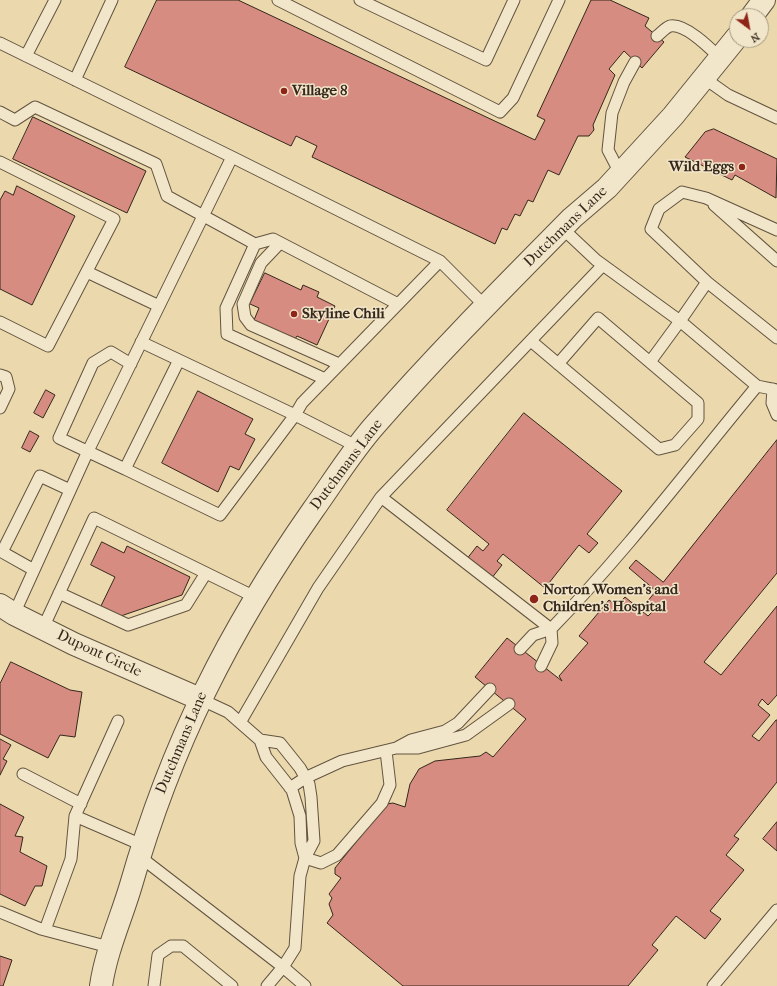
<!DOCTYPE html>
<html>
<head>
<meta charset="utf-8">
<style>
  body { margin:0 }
  #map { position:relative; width:777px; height:986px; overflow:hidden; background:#ebd9ad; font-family:"IM FELL French Canon",serif }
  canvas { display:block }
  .north { position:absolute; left:729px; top:8px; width:40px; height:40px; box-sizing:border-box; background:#f2e6ca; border:1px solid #a69a84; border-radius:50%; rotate:148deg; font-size:11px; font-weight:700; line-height:16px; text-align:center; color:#35271b }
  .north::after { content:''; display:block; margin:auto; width:14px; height:18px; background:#8f2418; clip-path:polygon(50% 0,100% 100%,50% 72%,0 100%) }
</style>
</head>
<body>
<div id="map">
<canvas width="777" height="986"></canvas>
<div class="north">N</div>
</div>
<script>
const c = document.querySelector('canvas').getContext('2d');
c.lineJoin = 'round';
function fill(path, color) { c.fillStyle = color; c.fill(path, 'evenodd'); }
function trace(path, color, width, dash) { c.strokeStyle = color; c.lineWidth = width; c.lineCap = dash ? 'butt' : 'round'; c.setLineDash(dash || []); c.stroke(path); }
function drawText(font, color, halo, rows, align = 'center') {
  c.font = font + ' "IM FELL French Canon",serif'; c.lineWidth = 3; c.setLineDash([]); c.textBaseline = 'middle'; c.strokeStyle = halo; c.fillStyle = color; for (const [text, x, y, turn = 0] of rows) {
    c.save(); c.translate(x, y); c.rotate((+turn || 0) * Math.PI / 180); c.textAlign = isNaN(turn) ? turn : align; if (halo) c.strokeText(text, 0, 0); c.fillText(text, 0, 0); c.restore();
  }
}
const building = new Path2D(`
  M157,0H238L535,140L545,120L537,116L591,0H610L649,18L645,26L664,42L642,68L624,51L609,69L615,75L593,125L594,130L589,136H578L559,175L548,170L533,202L528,200L520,216L515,214L507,230L502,228L495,244L312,157L317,146L296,136L291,146L125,67Z
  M33,117L146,171L127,213L13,159Z
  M714,129L777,159L776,198L735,175L732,180L685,157L705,132Z
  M17,186L75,216L32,305L0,289V200L5,191L13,195Z
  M265,273L301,290L303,285L319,292L317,297L335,306L317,345L297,336L295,339L254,320L259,308L250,304Z
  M46,390L55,395L43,418L34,413Z
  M198,391L253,419L245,434L255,439L239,470L230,466L218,492L162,463Z
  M524,413L622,491L587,534L598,543L589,553L579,545L545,588L503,554L497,561L502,565L491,579L466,560L477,546L483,551L489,544L447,510Z
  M30,431L39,436L30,452L22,448Z
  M777,440V573L704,662L721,675L777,606V695L768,705L762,699L758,705L770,715L752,736L759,741L776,720H777V782L734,836L739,839L726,855L744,870L710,911L721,919L705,939L676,916L652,945L658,950L628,986H403L327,923L333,915L329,904L332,898L329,894L341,878L335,874V868L387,804L393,803L405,807L410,784L419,769L435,761L480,756L486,752L493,757L526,719L475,677L507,638L562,681L559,676L588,643L579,636L609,600L617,606L625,597L648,616L654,610L646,603L656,591L629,568L636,560L663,582Z
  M102,542L124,553L127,546L190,577L182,595L115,618L99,610L115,577L91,565Z
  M11,662L70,690L82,692L75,737L60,735L48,758L0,734V684Z
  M0,739L11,745L3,759L7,761L0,775Z
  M0,804L24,817L15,836L23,837L20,852L47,866L42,886H35L25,906L0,894Z
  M777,822V851L763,839Z
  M0,956L12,960L3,986H0Z`);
fill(building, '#d78c82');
trace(building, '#35271b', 1);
const service = new Path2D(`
  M278,0L500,112L513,98L559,0
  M360,0L486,60L514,0
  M657,36C661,33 665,28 670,26C685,23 710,48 720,58
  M0,43L232,157
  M26,56L55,0
  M704,78L728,95L777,118
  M75,80L112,0
  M0,112L15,120L35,107L156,164L167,196L255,244L273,239L398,304
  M0,162L114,219L48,346L0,322
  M620,173L608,150L612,113L624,82L635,62
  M714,205L777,261
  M562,228L596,260L680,321L707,282L651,229L659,209L682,192L706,198L777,230
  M280,243L261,263L243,304L245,317L251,325L339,364
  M255,244L226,308L227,334L325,379
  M87,272L159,306
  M707,282L777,338
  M531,341L659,449L675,445L698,419V403L598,318L558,364
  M650,362L680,321L757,386
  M131,364L111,352L93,363L59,438L125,469L179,360
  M0,375L6,377L9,389L0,408
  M773,389L772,403L777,415
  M358,447L295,415L302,403L440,261
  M125,469L220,515L295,415L141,342
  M381,497L551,629C625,553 689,468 757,386L777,390
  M34,570L2,552L40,476L70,490
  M59,593L128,625L186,605L206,573
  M14,614L88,451L232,157L440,261L486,307
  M43,628L94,518L255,597
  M520,649L533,635L551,629
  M541,666L552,643L551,629
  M200,699L228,712L260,740L266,757L292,790L300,816L301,843L305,858
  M118,721L75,816L142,845
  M241,721L318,588L381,497L603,265
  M260,740L280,743L300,768L309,784L311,797L314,841L305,858L300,876L295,948L283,967L305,986
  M398,747L411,740L445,731L458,723L490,689
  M23,774L81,804
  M290,788L305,778L342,761L396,748H418L466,735L509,704
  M139,856L283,967L267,986
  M305,858L321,863L337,855L382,803L390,785L386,751
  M0,912L41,929L109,947
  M45,930L71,859L75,816
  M154,986L158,955L171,946H183L232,986
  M713,986L777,910`);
const minor = new Path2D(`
  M0,605L14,614L74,644L200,699`);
const tertiary = new Path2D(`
  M752,16L764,0
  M101,986C106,951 121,919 131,885C171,745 229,630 313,510C333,482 352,451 375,425C438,353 505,286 572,218L607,188L673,116L737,37`);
trace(service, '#625440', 13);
trace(minor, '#625440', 24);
trace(tertiary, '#625440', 24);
trace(service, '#f2e6ca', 11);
trace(minor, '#f2e6ca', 22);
trace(tertiary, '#f2e6ca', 22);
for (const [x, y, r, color] of [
  [284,91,4,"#8f2418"],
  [742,167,4,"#8f2418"],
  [294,314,4,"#8f2418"],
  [534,599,5,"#8f2418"]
]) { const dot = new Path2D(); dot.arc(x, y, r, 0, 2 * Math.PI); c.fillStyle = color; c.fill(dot); trace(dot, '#f2e6ca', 1.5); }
drawText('bold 15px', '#35271b', '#f2e6ca', [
  ["Village 8",292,91],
  ["Wild Eggs",734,167,"right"],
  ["Skyline Chili",302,314],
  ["Norton Women's and",543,590],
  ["Children's Hospital",543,607]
], 'left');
drawText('15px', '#35271b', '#f2e6ca', [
  ["Dutchmans Lane",566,227,-44],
  ["Dutchmans Lane",347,465,-53],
  ["Dupont Circle",99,654,25],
  ["Dutchmans Lane",182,743,-67]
]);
</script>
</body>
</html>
